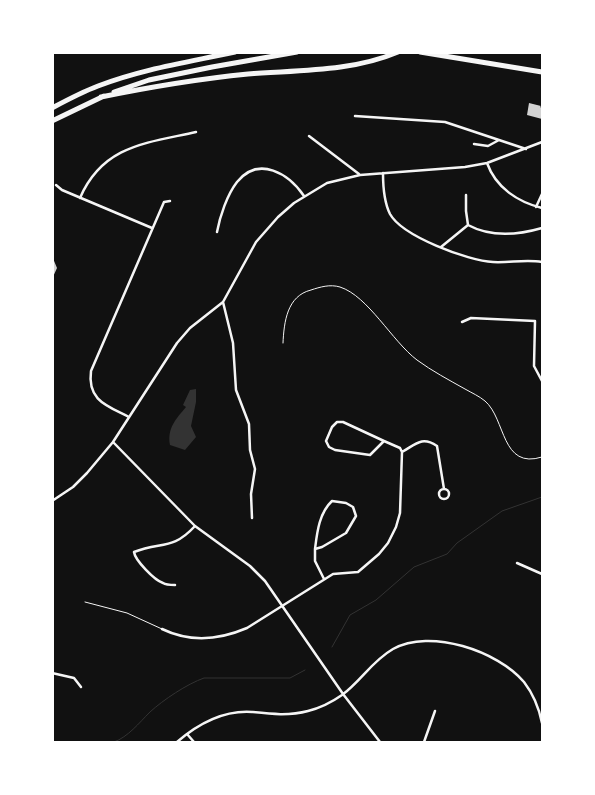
<!DOCTYPE html>
<html>
<head>
<meta charset="utf-8">
<style>
  body { margin:0 }
  #map { position:relative; width:595px; height:795px; overflow:hidden; background:#111; font-family:Helvetica,sans-serif }
  canvas { display:block }
  .frame { position:absolute; inset:0; border:54px solid #fff; pointer-events:none }
</style>
</head>
<body>
<div id="map">
<canvas width="595" height="795"></canvas>
<div class="frame"></div>
</div>
<script>
const c = document.querySelector('canvas').getContext('2d');
c.lineJoin = 'round';
function fill(path, color) { c.fillStyle = color; c.fill(path, 'evenodd'); }
function trace(path, color, width, dash) { c.strokeStyle = color; c.lineWidth = width; c.lineCap = dash ? 'butt' : 'round'; c.setLineDash(dash || []); c.stroke(path); }
fill(new Path2D(`
  M196,389V402L191,426L196,437L185,450L170,445C167,428 176,419 186,407L183,405L190,390Z`), '#333');
trace(new Path2D(`
  M332,647L350,615L376,600L414,567L447,554L457,543L502,511L542,497
  M114,742C128,737 139,723 150,712C163,700 187,684 204,678H290L305,670`), '#333', 1);
fill(new Path2D(`
  M529,103L541,106L540,107L542,108V119L527,115Z
  M52,256L57,268L52,279Z`), '#d3d3d3');
trace(new Path2D(`
  M283,343C284,322 287,296 311,290C320,287 330,284 340,287C368,296 392,341 417,360C432,371 449,380 465,389C472,393 479,396 485,401C506,419 501,470 542,457
  M85,602L127,613L162,629`), '#f5f5f5', 1);
trace(new Path2D(`
  M355,116L445,122L526,149
  M309,136L359,174
  M474,144L488,146L499,140
  M487,163C496,188 518,202 542,208
  M383,173C383,186 384,202 390,214C402,236 468,261 493,262C509,263 526,259 542,262
  M56,185L62,190L152,228
  M466,195V211L468,225C492,238 518,235 542,228
  M80,198C103,145 147,143 196,132
  M536,207L542,194
  M217,232C220,216 227,195 237,182C259,155 289,174 304,196
  M441,247L468,225
  M223,302L233,343L236,390L249,424L250,450L255,469L251,494L252,518
  M462,322L471,318L535,321L534,366L542,381
  M129,417C108,406 87,401 91,371L164,202L170,201
  M337,422H343L384,441L370,455L335,450L329,447L326,441L332,427Z
  M113,442L195,526L250,566L265,581L343,694L380,742
  M402,452C416,444 422,436 437,446L444,489
  M439 494a5 5 0 1 1 10 0a5 5 0 1 1-10 0Z
  M52,501L73,487L87,473L113,442L177,343L190,328L223,302L256,242L278,217L294,203L327,183L360,175L465,167L487,163L542,142
  M315,549C317,533 319,513 332,501L346,503L353,507L356,516L346,533L322,547L315,549V561L324,579
  M517,563L542,574
  M175,585C171,585 166,585 163,583C154,580 135,560 134,552C161,541 172,551 195,526
  M162,629C191,643 219,640 247,628L333,574L358,572L379,554L388,543L396,527L400,513L402,452L400,448L384,441
  M52,673L74,678L81,687
  M187,734L194,742
  M177,742C198,724 223,710 252,712C271,714 289,716 308,711C320,708 332,702 342,695C361,681 372,661 393,649C430,628 498,651 524,682C534,695 539,708 542,723
  M424,742L435,711`), '#f5f5f5', 2.5);
trace(new Path2D(`
  M420,52L542,72
  M114,92L149,80L212,67L297,52
  M101,97C150,87 198,79 248,74C298,70 351,72 398,52
  M52,108C67,100 82,92 98,86C142,69 189,62 235,52
  M52,121L104,96`), '#f5f5f5', 5);
</script>
</body>
</html>
